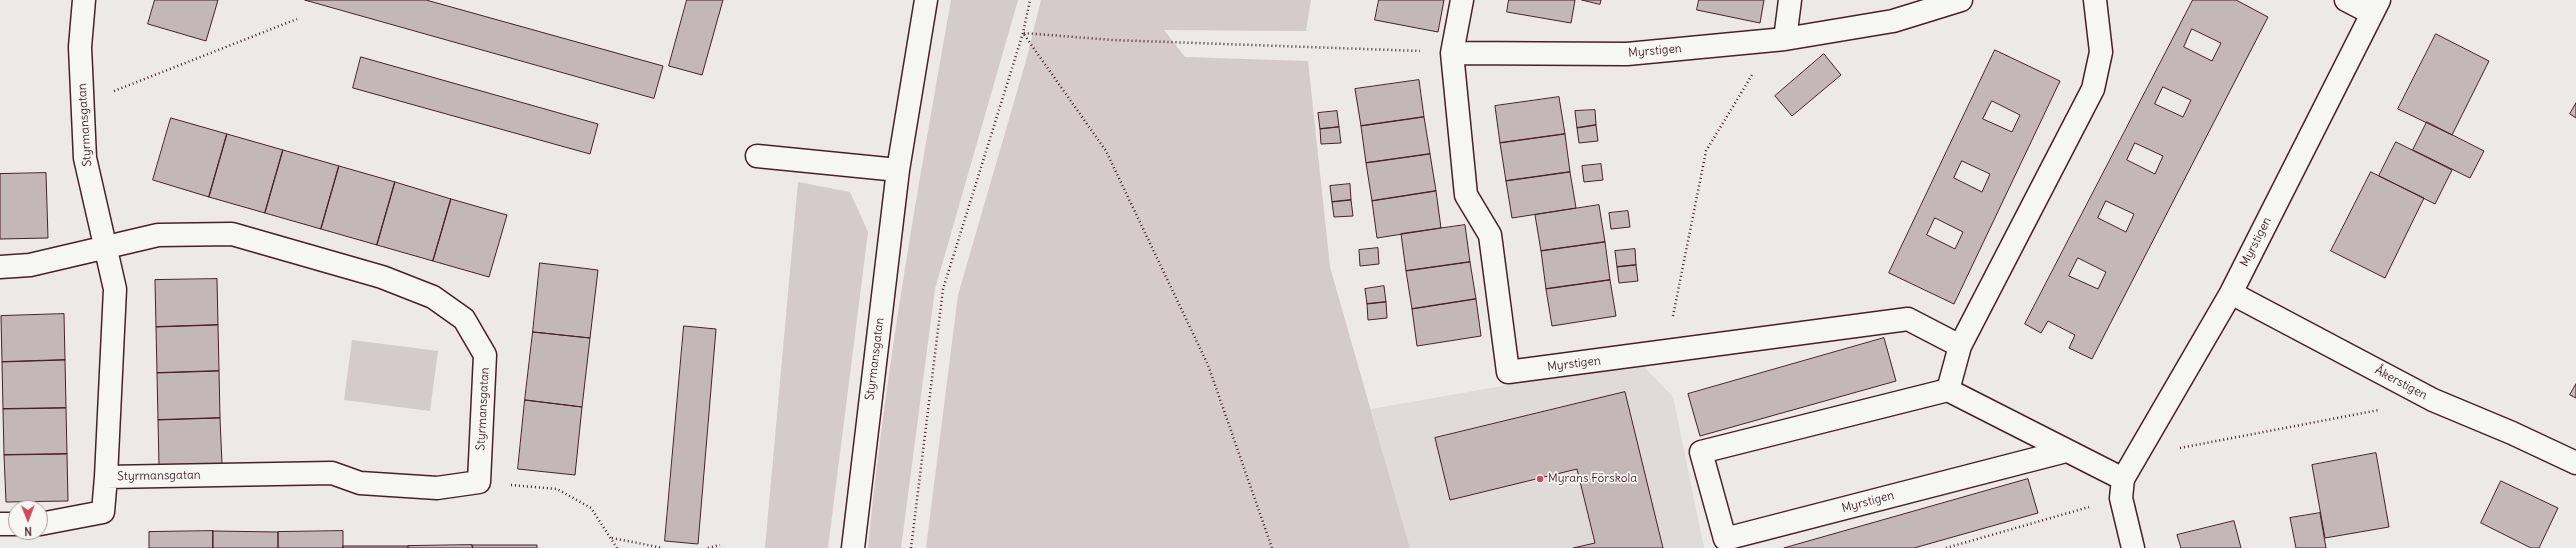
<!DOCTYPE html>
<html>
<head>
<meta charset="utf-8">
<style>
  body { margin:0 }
  #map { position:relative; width:2576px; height:548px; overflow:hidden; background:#ece9e6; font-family:Delius,sans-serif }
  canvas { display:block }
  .north { position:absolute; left:8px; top:500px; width:40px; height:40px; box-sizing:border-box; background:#f6f6f2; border:1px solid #b1a0a2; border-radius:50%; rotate:179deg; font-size:11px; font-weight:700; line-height:16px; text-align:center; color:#4a1f2b }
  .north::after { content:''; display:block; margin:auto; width:14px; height:18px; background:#d1495b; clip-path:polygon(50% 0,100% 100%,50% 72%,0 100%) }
</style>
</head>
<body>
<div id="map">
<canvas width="2576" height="548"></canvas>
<div class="north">N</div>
</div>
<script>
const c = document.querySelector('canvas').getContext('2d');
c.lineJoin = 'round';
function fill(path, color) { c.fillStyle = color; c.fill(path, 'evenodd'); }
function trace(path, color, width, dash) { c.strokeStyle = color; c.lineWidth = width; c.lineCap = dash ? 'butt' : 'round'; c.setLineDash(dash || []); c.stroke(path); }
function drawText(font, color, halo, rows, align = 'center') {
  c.font = font + ' Delius,sans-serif'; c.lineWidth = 3.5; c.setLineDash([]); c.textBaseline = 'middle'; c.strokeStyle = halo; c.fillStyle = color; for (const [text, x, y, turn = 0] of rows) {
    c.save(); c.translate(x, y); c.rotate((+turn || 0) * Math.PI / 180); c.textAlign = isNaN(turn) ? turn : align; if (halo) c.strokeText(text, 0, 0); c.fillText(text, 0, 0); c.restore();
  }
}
fill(new Path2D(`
  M1639,362L1673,397L1704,548H1410L1371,409Z`), '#e0dad8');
fill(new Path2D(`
  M951,0H1018L935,289L901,548H868C886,364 919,182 951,0Z
  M1041,0H1311L1306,31L1164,30L1185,57L1308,61L1330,267L1410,548H926L958,295L1027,57Z
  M798,182L850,192L868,232L828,548H765Z
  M352,340L438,351L430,411L344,400Z`), '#d4cbca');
const building = new Path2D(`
  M155,0H218L206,41L148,24Z
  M305,0H426L663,66L654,98Z
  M687,0H723L702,75L669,66Z
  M1379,0H1444L1438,32L1375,20Z
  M1509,0H1575L1571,23L1507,12Z
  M1582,0H1601L1600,4Z
  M1699,0H1764L1760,23L1697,10Z
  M2193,0H2236L2268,17L2092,359L2069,348L2075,335L2048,321L2041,333L2025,324ZM2192,29L2221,43L2212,61L2184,47ZM2163,87L2191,100L2183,117L2155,104ZM2135,143L2163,156L2155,174L2127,160ZM2106,201L2134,214L2126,232L2098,218ZM2078,258L2106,272L2098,289L2069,276Z
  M2436,34L2489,61L2452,135L2398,109Z
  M1995,50L2060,81L1954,304L1889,273ZM1992,101L2020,115L2012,132L1983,119ZM1962,161L1990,174L1982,192L1954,178ZM1935,218L1963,232L1955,249L1927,235Z
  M1824,54L1841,75L1792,116L1775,96Z
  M361,57L598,124L590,154L353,88Z
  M1419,80L1424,117L1361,126L1355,89Z
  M1559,97L1565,134L1500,143L1495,106Z
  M2576,103V118L2570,114Z
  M1595,110L1596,125L1577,128L1575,111Z
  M1337,111L1339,127L1320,129L1318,113Z
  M1424,117L1430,154L1366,163L1361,126Z
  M171,118L227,134L209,197L153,180Z
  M2427,122L2484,151L2470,178L2413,150Z
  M1596,125L1598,141L1579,143L1577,128Z
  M1339,127L1341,143L1321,144L1320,129Z
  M227,134L283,150L265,213L209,197Z
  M1565,134L1570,172L1506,181L1500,143Z
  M2396,142L2452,170L2435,204L2379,176Z
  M283,150L339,166L321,229L265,213Z
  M1430,154L1436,191L1372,201L1366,163Z
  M1601,164L1603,180L1584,182L1582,166Z
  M339,166L395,182L377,245L321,229Z
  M1570,172L1576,208L1512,218L1506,181Z
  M2371,172L2424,198L2385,278L2331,251Z
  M46,173L48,238L0,239V174Z
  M395,182L451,199L433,261L377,245Z
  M1350,184L1351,200L1332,202L1330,186Z
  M1436,191L1441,228L1377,238L1372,201Z
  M451,199L507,215L489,277L433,261Z
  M1351,200L1353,216L1334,217L1332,202Z
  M1599,205L1605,242L1541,251L1535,215Z
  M1628,211L1630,227L1611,229L1609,213Z
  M1465,225L1470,262L1406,271L1401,234Z
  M1605,242L1610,280L1546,289L1541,251Z
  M1378,248L1379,264L1360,266L1359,250Z
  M1635,249L1636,265L1617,267L1615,251Z
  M1470,262L1476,299L1412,309L1406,271Z
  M540,263L598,270L590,338L533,332Z
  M1636,265L1638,281L1619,283L1617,267Z
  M217,279L218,325L156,327L155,280Z
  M1610,280L1616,316L1552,326L1546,289Z
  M1384,286L1386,302L1367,304L1365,289Z
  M1476,299L1481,336L1417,346L1412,309Z
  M1386,302L1387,318L1368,320L1367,304Z
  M64,314L65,360L2,362L1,316Z
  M218,325L219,371L157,373L156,327Z
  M684,326L716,329L698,544L665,541Z
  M533,332L590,338L582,407L525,400Z
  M1884,338L1896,381L1700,436L1688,394Z
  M65,360L66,408L3,409L2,362Z
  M219,371L220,418L158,420L157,373Z
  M2576,384V398L2570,395Z
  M1625,392L1663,548H1573L1595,543L1577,469L1450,500L1435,438Z
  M525,400L582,407L575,475L518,469Z
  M66,408L67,454L4,455L3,409Z
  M220,418L222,464L159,466L158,420Z
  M2376,453L2389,527L2325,538L2312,465Z
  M67,454L68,501L6,502L4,455Z
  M2028,479L2038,513L1914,548H1784Z
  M2501,481L2558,508L2539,548H2531L2481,523Z
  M2320,513L2326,548H2296L2290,518Z
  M2234,521L2241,548H2181L2177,535Z
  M213,531V548H149V532Z
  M213,531L278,532V548H213Z
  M343,531V548H278V532Z
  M472,545L473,548H408V546Z
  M472,545H537V548H473Z
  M343,546H408V548H343Z`);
fill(building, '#c4b7b7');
trace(building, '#4a1f2b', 1);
const lane = new Path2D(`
  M2066,451L1725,539L1701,452L1948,390L2123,479`);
const street = new Path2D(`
  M84,0L80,47L85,158L115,289L106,477
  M1462,0L1452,53L1466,195L1490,235L1508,372L1908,319L1960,346
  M2346,0L2371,13
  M1785,39L1790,0
  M1452,53L1627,54L1785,39L1893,21L1961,0
  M757,156L898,170
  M0,267L30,265L158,235L232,234L382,277L433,297L464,319L485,355L479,482L437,488L360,483L332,473L106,477L103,512L40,524
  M2231,293L2433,400L2512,433L2576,463
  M1948,390L1960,346L2093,89L2101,52L2095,0
  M0,524H16
  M853,548L898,170L926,0
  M2133,548L2121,498L2123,479L2231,293L2379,0`);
trace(lane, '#4a1f2b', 25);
trace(street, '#4a1f2b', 25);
trace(new Path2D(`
  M114,91L297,19
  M1673,316L1706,151L1752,75
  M2180,448L2379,410
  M511,485L557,489L591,508L617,548
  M612,538L663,548
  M708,548L720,545
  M911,548L943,289L1023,33L1030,0
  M1272,548L1208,365L1106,151L1023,33L1113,40L1420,51
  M1946,548L2089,507`), '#4a1f2b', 2.5, [1, 3]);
trace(lane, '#f6f6f2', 22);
trace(street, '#f6f6f2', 22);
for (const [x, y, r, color] of [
  [1540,479,4,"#d1495b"]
]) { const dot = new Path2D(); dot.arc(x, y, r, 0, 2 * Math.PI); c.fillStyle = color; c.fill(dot); trace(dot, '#f6f6f2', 1.5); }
drawText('12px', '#4a1f2b', '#f6f6f2', [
  ["Myrstigen",1655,51,-5],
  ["Styrmansgatan",85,125,-94],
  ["Myrstigen",2256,242,-63],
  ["Styrmansgatan",875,359,-83],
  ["Myrstigen",1574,364,-7],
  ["Åkerstigen",2401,383,28],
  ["Styrmansgatan",483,409,-87],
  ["Styrmansgatan",159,476,-1],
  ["Myrstigen",1868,502,-15]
]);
drawText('12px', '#4a1f2b', '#f6f6f2', [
  ["Myrans Förskola",1548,479]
], 'left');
</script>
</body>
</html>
